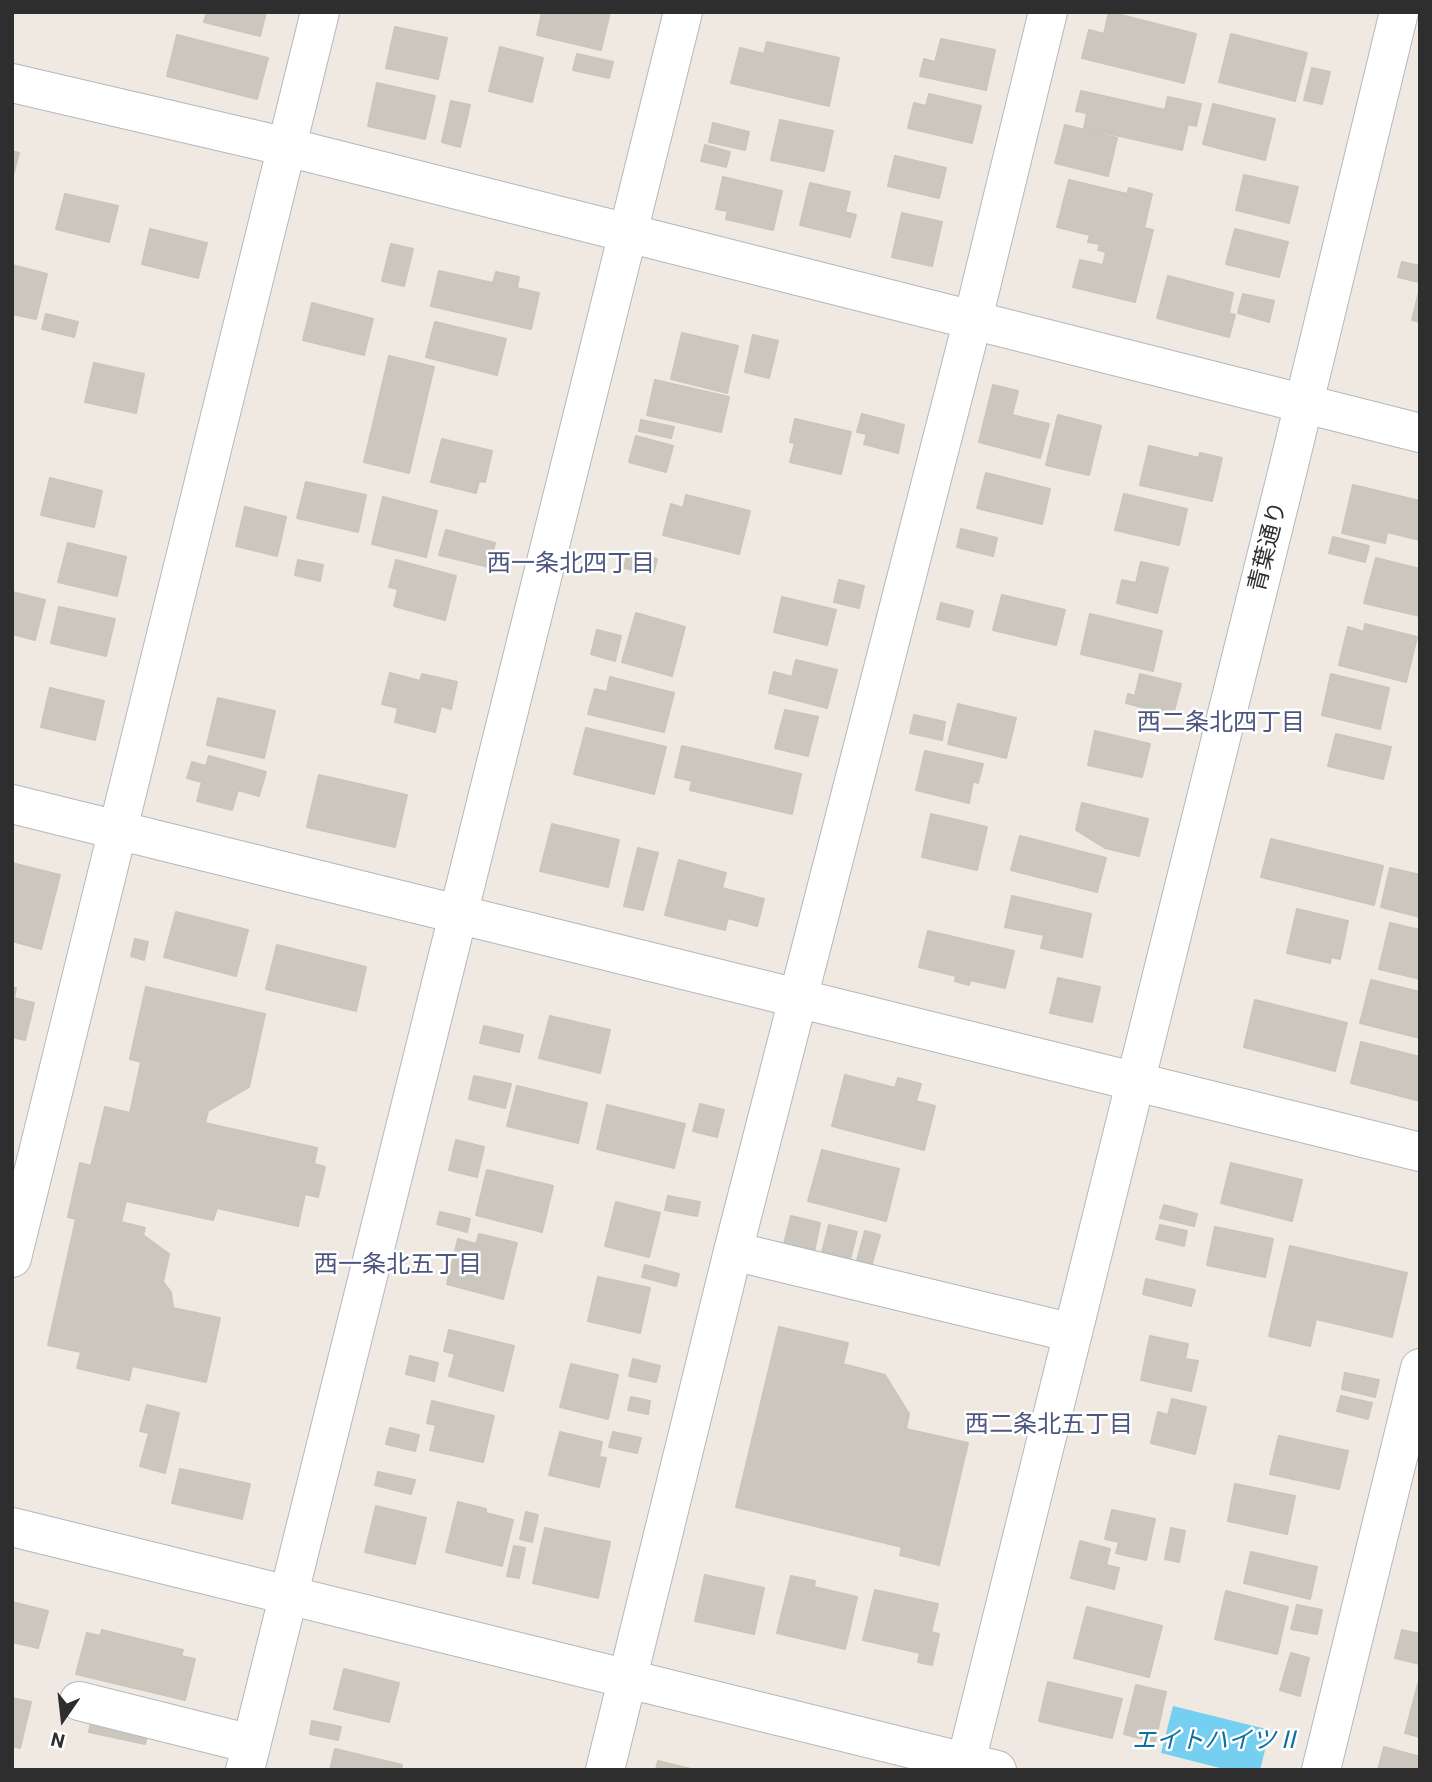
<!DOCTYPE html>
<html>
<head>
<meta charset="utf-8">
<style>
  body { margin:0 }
  #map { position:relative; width:1432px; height:1782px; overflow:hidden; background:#efe9e1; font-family:Roboto,sans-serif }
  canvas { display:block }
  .frame { position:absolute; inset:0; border:14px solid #2e2e2e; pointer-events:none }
  .north { position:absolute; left:28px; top:1684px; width:70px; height:70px; -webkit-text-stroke:5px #fff; paint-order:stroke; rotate:194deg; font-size:19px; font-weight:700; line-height:28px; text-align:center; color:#2e2e2e }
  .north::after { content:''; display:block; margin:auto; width:24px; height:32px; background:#2e2e2e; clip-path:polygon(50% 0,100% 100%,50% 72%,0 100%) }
</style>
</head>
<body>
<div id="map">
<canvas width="1432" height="1782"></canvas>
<div class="frame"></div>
<div class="north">N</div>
</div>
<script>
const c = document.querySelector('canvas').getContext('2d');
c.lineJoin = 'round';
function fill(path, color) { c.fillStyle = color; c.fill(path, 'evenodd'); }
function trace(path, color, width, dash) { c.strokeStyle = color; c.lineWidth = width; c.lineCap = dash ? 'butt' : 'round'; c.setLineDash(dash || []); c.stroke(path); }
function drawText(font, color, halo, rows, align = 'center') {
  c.font = font + ' Roboto,"Noto Sans JP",sans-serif'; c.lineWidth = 5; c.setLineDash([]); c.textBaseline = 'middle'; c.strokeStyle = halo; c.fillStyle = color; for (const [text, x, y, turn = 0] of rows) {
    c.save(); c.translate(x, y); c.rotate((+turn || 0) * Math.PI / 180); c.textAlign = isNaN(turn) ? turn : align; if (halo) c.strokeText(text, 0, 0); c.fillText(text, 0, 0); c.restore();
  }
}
fill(new Path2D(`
  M1173,1706L1270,1730L1260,1770H1228L1161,1753Z`), '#75cff0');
const building = new Path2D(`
  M207,12H266L260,36L204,22Z
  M542,12H583L594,15V12H610L601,50L537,35Z
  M1109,12L1196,34L1184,83L1082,58L1089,30L1104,34Z
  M395,27L447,38L438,79L386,68Z
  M1231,34L1307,53L1295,101L1219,82Z
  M177,35L268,58L257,99L167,76Z
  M941,39L995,50L986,90L920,76L924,59L935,62Z
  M767,42L839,58L829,106L731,83L740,48L764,54Z
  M500,47L543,58L532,102L489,91Z
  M577,54L613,62L609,78L573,70Z
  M1312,68L1330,72L1322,104L1304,100Z
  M377,83L435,96L425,139L368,126Z
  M1081,91L1165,110L1168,97L1201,104L1196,126L1188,124L1182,150L1084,128L1087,113L1076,111Z
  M929,94L981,106L972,143L908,128L914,103L926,106Z
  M451,101L470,105L460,147L442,142Z
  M1213,104L1275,119L1265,160L1203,144Z
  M780,120L833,131L824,171L771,160Z
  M713,123L749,132L745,150L709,142Z
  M1065,125L1117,138L1108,176L1055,163Z
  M705,145L730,152L726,167L701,161Z
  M12,151L19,153L12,179Z
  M895,156L946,168L939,198L888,186Z
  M1244,175L1298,187L1289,223L1236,210Z
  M723,177L782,191L773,230L726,219L728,211L716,209Z
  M1069,180L1127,194L1129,188L1152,194L1144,228L1153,230L1135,302L1073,287L1080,260L1103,265L1106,252L1098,250L1100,244L1088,242L1090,235L1057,227Z
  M810,183L850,192L845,212L856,215L850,237L800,225Z
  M65,194L118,206L109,242L56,229Z
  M902,213L942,222L932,266L892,257Z
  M150,229L207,243L198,278L142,264Z
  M1235,229L1288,242L1279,277L1226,264Z
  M391,244L413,249L404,286L382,281Z
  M1402,262L1420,266L1419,282L1398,277Z
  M12,265L47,274L36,319L12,314Z
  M439,271L493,283L496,272L519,277L517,288L539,293L531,329L431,306Z
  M1168,276L1233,293L1229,313L1235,315L1229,337L1157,318Z
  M1420,288V322L1412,320Z
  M1243,294L1274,301L1269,322L1238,313Z
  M312,303L373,319L364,355L303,340Z
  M46,314L78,322L74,337L42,329Z
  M435,322L506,339L497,375L426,357Z
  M682,333L738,346L727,393L671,379Z
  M753,335L778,341L769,378L745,372Z
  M389,356L434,367L409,473L364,462Z
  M94,363L144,374L136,413L85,402Z
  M655,380L729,397L721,432L647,415Z
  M993,385L1018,391L1012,415L1049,424L1040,458L979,442Z
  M862,414L904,425L898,453L864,444L867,434L857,432Z
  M1058,415L1101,426L1089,475L1046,465Z
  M795,419L851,432L841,474L790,462L795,443L790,442Z
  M641,420L674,427L671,438L639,431Z
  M636,436L673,446L666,472L629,462Z
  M442,439L492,451L485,482L479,481L476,493L431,482Z
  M1149,446L1199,458L1200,453L1222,458L1212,501L1140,485Z
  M986,473L1050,489L1042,524L977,508Z
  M50,478L102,491L94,527L41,515Z
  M306,482L366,495L358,532L297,518Z
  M1353,485L1420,501V540L1387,532L1385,543L1342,533Z
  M1124,494L1187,509L1179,545L1115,530Z
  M686,495L750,511L739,554L663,535L671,504L683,508Z
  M383,497L437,511L426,557L372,544Z
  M245,507L286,517L277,556L236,546Z
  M961,529L997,538L993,556L957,547Z
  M446,530L495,543L489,567L439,555Z
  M1333,537L1369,546L1365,562L1329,553Z
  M68,543L126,557L117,596L58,582Z
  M628,552L657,559L653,574L624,568Z
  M1376,558L1420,569V616L1364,603Z
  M298,560L323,565L320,581L295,575Z
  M396,560L456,576L445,620L394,606L398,589L389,587Z
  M1141,562L1168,568L1157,613L1117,603L1122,580L1136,583Z
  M839,580L864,586L859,608L834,602Z
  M12,592L45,600L35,640L12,634Z
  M1002,595L1065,610L1056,645L993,630Z
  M782,597L836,610L827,645L774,632Z
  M941,603L973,611L969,627L937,619Z
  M59,607L115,619L106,656L51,643Z
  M636,613L685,627L672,676L622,662Z
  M1090,614L1162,631L1153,671L1081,654Z
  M1365,624L1417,637L1406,682L1339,665L1348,627L1364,632Z
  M597,630L621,636L615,661L591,654Z
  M796,660L837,670L827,708L769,693L774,672L792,677Z
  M390,673L420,681L422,674L457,682L451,709L441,706L435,732L395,722L398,708L382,704Z
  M1140,674L1181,684L1173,715L1126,703L1128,694L1135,696Z
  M1331,674L1389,688L1380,729L1322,715Z
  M610,677L674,693L664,732L588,714L595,689L607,692Z
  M50,688L104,701L95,740L41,727Z
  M218,698L275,711L264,758L207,745Z
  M958,704L1016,718L1006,758L948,744Z
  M785,710L818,717L808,756L775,748Z
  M914,715L945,722L942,740L910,733Z
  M586,728L666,747L654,794L574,774Z
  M1095,731L1150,744L1142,777L1088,765Z
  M1336,734L1391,747L1383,779L1328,766Z
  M682,746L801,774L792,814L690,790L692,781L675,777Z
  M925,751L983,764L978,783L973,781L969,803L916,790Z
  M209,756L266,772L259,796L238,790L232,810L197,801L202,782L187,778L192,762L206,766Z
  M319,775L407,795L395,847L307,827Z
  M1082,803L1148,819L1139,856L1105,848L1076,830Z
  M931,814L987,827L977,870L922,857Z
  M552,824L619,840L608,887L540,871Z
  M1020,836L1106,858L1097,892L1011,870Z
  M1271,839L1383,866L1374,905L1261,877Z
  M638,848L658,853L643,910L624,906Z
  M679,860L726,873L722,888L764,899L757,926L728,918L725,930L665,915Z
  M12,863L60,875L41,949L12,941Z
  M1390,868L1420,875V917L1381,907Z
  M1012,896L1091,914L1082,957L1041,948L1044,935L1005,927Z
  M1297,909L1348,921L1340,959L1331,957L1330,963L1287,953Z
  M176,912L248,930L236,976L164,957Z
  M1390,923L1420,930V979L1379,969Z
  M928,931L1014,951L1005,988L970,980L969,985L955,981L956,976L919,967Z
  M135,939L148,942L144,960L131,956Z
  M277,945L366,967L356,1011L266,989Z
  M1058,978L1100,987L1092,1022L1050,1013Z
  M1371,980L1420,992V1038L1360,1023Z
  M146,987L265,1014L249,1087L208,1111L205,1123L317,1148L314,1164L325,1167L318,1197L305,1194L298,1226L217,1208L213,1220L126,1201L121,1222L145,1228L143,1235L169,1254L163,1282L171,1292L173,1308L220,1318L206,1382L132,1366L129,1380L77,1368L81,1352L48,1345L76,1219L68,1217L80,1163L91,1166L105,1107L130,1113L141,1062L130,1059Z
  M12,988H16L14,998L34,1003L25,1040L12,1037Z
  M1255,1000L1347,1023L1335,1071L1244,1047Z
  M550,1016L610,1030L600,1073L539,1058Z
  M484,1026L523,1035L519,1052L480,1043Z
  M1361,1042L1420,1057V1101L1351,1083Z
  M845,1075L895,1088L898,1078L921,1084L916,1101L935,1106L924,1150L832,1126Z
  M474,1076L511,1084L505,1108L469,1099Z
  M517,1086L587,1103L578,1143L507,1126Z
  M700,1104L724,1110L717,1137L693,1131Z
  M607,1105L685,1124L674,1168L597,1149Z
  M456,1140L484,1147L477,1177L449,1170Z
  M822,1150L899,1169L886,1221L808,1201Z
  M1231,1163L1302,1180L1292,1221L1221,1203Z
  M487,1170L553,1186L542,1232L476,1215Z
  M668,1196L700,1202L697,1216L665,1210Z
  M616,1202L660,1213L649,1257L605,1246Z
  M1164,1205L1197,1214L1194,1226L1160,1218Z
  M440,1212L470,1219L467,1232L437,1224Z
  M791,1216L820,1223L814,1252L784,1244Z
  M829,1225L857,1232L849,1263L821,1256Z
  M1160,1225L1187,1231L1184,1246L1156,1239Z
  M1215,1227L1273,1239L1265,1277L1207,1265Z
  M865,1231L880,1235L871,1267L856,1264Z
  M479,1234L517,1243L503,1299L447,1284L458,1239L476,1244Z
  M1290,1246L1407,1273L1392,1337L1316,1319L1310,1346L1269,1336Z
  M645,1265L679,1274L676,1286L642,1277Z
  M598,1277L650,1288L640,1333L588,1321Z
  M1146,1279L1195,1290L1191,1306L1143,1294Z
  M779,1327L848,1343L843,1364L885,1375L909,1414L906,1429L968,1443L939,1565L900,1555L902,1547L736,1507Z
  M449,1330L514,1346L503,1391L449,1376L455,1354L444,1351Z
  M1150,1336L1188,1344L1185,1359L1198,1361L1191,1391L1141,1380Z
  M410,1356L438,1363L434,1381L406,1374Z
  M633,1359L660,1366L656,1382L629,1376Z
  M571,1364L618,1375L608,1419L560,1407Z
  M1345,1373L1379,1380L1375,1397L1342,1389Z
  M1341,1396L1372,1403L1368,1419L1337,1411Z
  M631,1397L650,1401L648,1414L628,1410Z
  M1172,1399L1206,1407L1195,1454L1151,1443L1158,1412L1168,1415Z
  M432,1401L494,1416L483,1462L430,1450L436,1425L427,1423Z
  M147,1405L179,1413L165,1473L140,1466L149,1433L140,1431Z
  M390,1428L419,1435L415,1451L386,1444Z
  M560,1432L602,1442L599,1457L606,1458L599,1487L549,1475Z
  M613,1432L641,1438L637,1453L609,1447Z
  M1279,1436L1348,1451L1339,1489L1270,1474Z
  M180,1469L250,1484L242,1519L172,1503Z
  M378,1472L415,1480L411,1494L375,1485Z
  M1235,1484L1295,1496L1287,1534L1228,1521Z
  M458,1502L486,1509V1513L513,1520L502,1566L446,1552Z
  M376,1506L426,1518L415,1564L365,1552Z
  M1112,1510L1155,1519L1146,1560L1116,1553L1119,1542L1105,1539Z
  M526,1512L538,1515L532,1542L520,1539Z
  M545,1528L610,1542L598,1598L533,1583Z
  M1171,1528L1185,1531L1179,1562L1165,1559Z
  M1080,1541L1110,1549L1106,1565L1119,1568L1114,1589L1071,1578Z
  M514,1546L525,1548L519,1578L507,1576Z
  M1251,1552L1317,1567L1310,1599L1244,1583Z
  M705,1575L764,1588L754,1634L695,1621Z
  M791,1576L815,1581L814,1587L857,1597L845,1649L777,1633Z
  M875,1590L938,1604L931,1632L939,1634L932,1665L918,1662L920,1653L863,1640Z
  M1226,1591L1288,1607L1277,1654L1215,1639Z
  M12,1602L48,1611L38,1648L12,1642Z
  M1297,1605L1322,1610L1317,1634L1291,1629Z
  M1087,1607L1162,1626L1149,1677L1074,1658Z
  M102,1630L183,1650L181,1656L195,1659L185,1700L76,1674L87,1633L100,1636Z
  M1402,1630L1420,1634V1664L1395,1658Z
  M1291,1653L1309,1658L1300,1696L1280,1690Z
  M344,1669L399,1683L389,1722L334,1709Z
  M1048,1682L1122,1699L1112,1738L1039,1721Z
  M1418,1684H1420V1737L1405,1733Z
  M1136,1685L1166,1692L1155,1742L1124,1734Z
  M12,1698L31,1702L20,1748L12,1746Z
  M92,1718L148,1730L145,1744L89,1732Z
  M312,1721L341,1727L338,1740L310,1734Z
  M1384,1747L1420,1757V1770H1378Z
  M335,1749L402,1765L401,1770H330Z
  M658,1761L695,1770H656Z`);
fill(building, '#cbc7bf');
trace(building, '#cbc5ba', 2);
const minor = new Path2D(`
  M12,83L287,147L1420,433
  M12,804L1420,1152
  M733,1251L1073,1333
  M12,1258L320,12
  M12,1527L997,1770
  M79,1701L251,1744
  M245,1770L683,12
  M605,1770L733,1251L973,319L1048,12
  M964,1770L1287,473L1399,12
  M1321,1770L1420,1368`);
trace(minor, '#b4b7c1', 40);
trace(minor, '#fff', 38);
drawText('23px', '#2e2e2e', '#fff', [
  ["青葉通り",1269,547,-76]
]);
drawText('24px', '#4d5680', '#fff', [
  ["西一条北四丁目",571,565],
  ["西二条北四丁目",1221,724],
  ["西一条北五丁目",398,1266],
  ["西二条北五丁目",1049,1426]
]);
drawText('italic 24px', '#0d6fa3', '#fff', [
  ["エイトハイツⅡ",1216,1742]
]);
</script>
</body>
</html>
